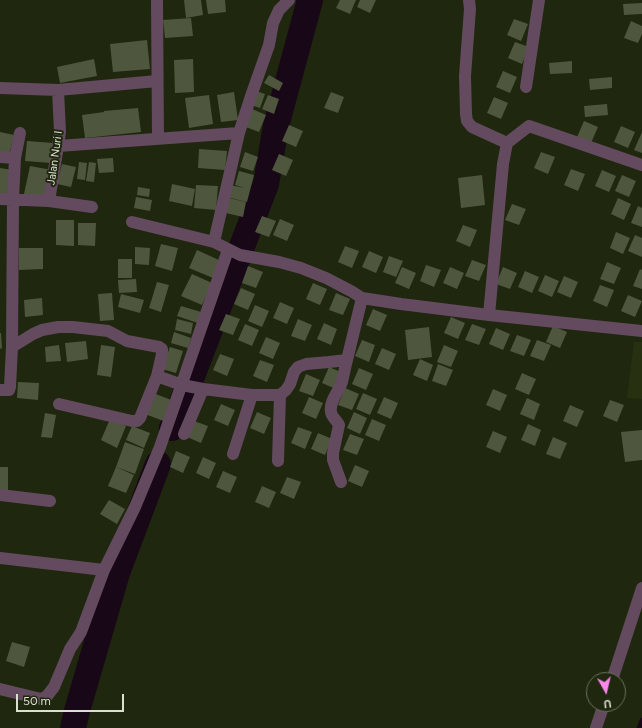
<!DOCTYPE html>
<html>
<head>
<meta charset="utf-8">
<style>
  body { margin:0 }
  #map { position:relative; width:642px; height:728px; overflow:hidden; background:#1f270e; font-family:Figtree,sans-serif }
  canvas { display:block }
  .north { position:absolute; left:586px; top:672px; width:40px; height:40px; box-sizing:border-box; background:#1f270e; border:1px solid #6a715c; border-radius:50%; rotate:172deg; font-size:11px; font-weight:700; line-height:16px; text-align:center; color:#dae0d0 }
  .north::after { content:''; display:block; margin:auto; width:14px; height:18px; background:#f888ea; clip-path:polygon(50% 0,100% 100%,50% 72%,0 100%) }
  .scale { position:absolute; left:16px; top:694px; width:108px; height:18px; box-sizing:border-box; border:2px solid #dae0d0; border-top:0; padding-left:5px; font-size:12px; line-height:14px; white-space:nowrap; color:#dae0d0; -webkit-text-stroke:3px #1f270e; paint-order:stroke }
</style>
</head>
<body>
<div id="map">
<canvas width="642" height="728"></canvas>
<div class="north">U</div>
<div class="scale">50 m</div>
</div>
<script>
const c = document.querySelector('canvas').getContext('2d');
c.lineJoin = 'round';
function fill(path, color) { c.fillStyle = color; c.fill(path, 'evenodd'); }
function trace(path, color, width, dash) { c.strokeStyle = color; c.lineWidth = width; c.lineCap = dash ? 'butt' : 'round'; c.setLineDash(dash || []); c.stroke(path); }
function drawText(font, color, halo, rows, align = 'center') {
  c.font = font + ' Figtree,sans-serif'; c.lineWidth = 4; c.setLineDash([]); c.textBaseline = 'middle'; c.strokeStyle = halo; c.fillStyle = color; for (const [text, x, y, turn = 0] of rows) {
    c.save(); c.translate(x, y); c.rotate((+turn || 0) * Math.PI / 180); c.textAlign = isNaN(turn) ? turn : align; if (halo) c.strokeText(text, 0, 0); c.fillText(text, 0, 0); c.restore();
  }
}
fill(new Path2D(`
  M634,342H642V399L627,398Z`), '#273111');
trace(new Path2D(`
  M639,728L642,720`), '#180716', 4.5);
trace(new Path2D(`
  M172,428L266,184L276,126L310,0
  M73,728L77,711L117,573L158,464`), '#180716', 26);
fill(new Path2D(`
  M184,0H201L203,15L186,18Z
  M206,0H225L226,12L208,14Z
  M340,0H356L350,14L336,8Z
  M360,0H376L370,13L357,7Z
  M642,3V14L624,15L623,4Z
  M191,18L193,36L165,38L163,20Z
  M514,19L528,24L521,41L507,35Z
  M631,21L642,26V34L638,43L624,38Z
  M147,40L150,69L113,72L110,44Z
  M515,42L529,47L522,64L508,58Z
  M94,59L97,76L60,83L57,67Z
  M193,59L194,92L175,93L174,60Z
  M572,61V73L550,74L549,63Z
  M503,71L517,77L510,93L496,87Z
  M269,75L283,83L279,91L264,83Z
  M612,77V88L590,90L589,79Z
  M256,91L265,94L260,108L251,105Z
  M234,92L238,120L221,122L217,95Z
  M331,92L344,97L338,113L324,108Z
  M209,95L213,124L189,128L185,98Z
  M268,95L279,99L274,114L262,109Z
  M494,97L508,103L501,119L487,113Z
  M607,104L608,115L585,117L584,106Z
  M138,108L141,132L85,138L82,115L104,112V111Z
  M250,108L266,115L259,132L243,126Z
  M584,121L598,127L591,143L577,137Z
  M289,125L303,131L296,147L282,141Z
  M621,126L635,132L628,148L614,142Z
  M0,132L14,135L9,155L0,153Z
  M642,132V153L634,150Z
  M27,141L53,143L51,163L25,161Z
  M199,149L227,151L225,170L198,168Z
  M245,152L258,157L253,171L240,167Z
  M541,152L555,157L548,174L534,168Z
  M279,154L293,160L286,176L272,170Z
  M113,158L114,172L99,173L97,159Z
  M79,162L87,163L85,180L77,179Z
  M89,162L96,163L94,182L86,181Z
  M62,164L76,167L71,187L57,184Z
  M30,166L52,170L46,198L24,194Z
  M0,168L12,170L7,195L0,194Z
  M571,169L585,174L578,191L564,185Z
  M602,170L616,176L609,192L595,186Z
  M239,171L254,175L247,202L227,197L230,185L245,188L235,185Z
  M482,175L485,205L461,208L458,178Z
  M622,175L636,181L629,197L615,191Z
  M172,184L195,189L192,206L169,201Z
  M196,185L218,186L216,210L194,208Z
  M138,187L150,189L149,197L137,195Z
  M136,197L152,200L150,211L134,208Z
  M229,198L246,202L243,217L226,213Z
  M618,198L631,204L624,220L611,214Z
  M512,204L526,209L519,225L505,220Z
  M638,206L642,208V227L631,223Z
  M262,216L276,221L269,237L255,232Z
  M280,219L294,225L287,241L273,235Z
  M56,220H74V246L56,245Z
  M78,223H96L95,246L78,245Z
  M463,225L477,230L470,247L456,241Z
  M616,232L630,238L623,254L610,248Z
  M635,235L642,238V257L628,251Z
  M161,244L178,248L172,271L155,266Z
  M345,246L359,251L352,268L338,262Z
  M135,247L150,248L149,265L135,264Z
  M19,248H43V269L19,270Z
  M197,250L221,261L213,278L189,268Z
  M369,251L383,257L376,273L362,267Z
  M389,256L403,261L396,277L383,272Z
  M118,259H132V278H118Z
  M472,260L486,265L479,281L465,276Z
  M607,262L621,268L614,284L600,279Z
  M426,265L441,270L434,287L420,281Z
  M248,266L263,272L256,288L242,283Z
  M402,267L416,273L409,289L395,283Z
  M450,267L464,273L457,289L443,283Z
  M503,267L517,273L510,289L496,284Z
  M640,269L642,270V289L633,286Z
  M525,271L539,277L532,293L518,287Z
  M192,274L212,283L202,305L181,296Z
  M545,275L559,281L552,297L538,291Z
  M564,276L578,282L571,298L557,292Z
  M136,279L137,292L119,293L118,280Z
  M157,282L169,285L161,312L149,308Z
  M313,283L327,289L320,305L306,299Z
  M600,285L614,290L607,307L593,301Z
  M241,288L255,294L248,310L234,304Z
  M112,293L114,320L100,321L98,294Z
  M336,293L350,299L343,315L329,310Z
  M121,294L144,300L140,313L118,307Z
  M628,295L642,301L635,317L621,311Z
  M42,298L43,315L25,317L24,300Z
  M280,302L294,308L287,324L273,318Z
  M255,305L269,311L262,327L248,321Z
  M181,306L201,312L198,323L177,316Z
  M373,309L387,315L380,331L366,325Z
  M226,314L240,319L233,335L219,330Z
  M451,317L465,323L458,339L444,333Z
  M177,319L193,323L191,334L175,330Z
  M298,319L312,325L305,341L291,336Z
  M324,323L337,329L331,345L317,339Z
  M245,324L259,330L252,346L238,340Z
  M472,324L486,329L479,345L465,340Z
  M553,326L567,332L560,348L546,342Z
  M429,327L432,357L408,360L405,330Z
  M496,328L510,334L503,350L489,344Z
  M174,332L191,338L188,348L171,343Z
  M0,333H1L2,348L0,349Z
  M517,335L531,340L524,356L510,351Z
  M266,337L280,343L273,359L259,353Z
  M362,340L375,345L369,362L355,356Z
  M537,340L551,345L544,361L530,356Z
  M86,341L88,359L67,362L65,343Z
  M59,345L61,361L46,362L45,347Z
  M101,345L115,347L111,377L97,375Z
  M444,345L458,351L451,367L437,362Z
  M170,347L183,351L176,373L162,369Z
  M382,348L396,354L389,370L375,364Z
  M220,354L234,359L227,376L213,370Z
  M420,359L433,365L427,381L413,375Z
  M260,360L274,365L267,382L253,376Z
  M438,364L453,370L446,386L432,381Z
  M329,367L343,373L336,389L322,383Z
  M359,368L373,374L366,390L352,384Z
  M522,373L536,379L529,395L515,389Z
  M306,374L320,380L313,396L299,391Z
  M18,382L39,383L38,400L17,398Z
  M345,388L359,394L352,410L338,405Z
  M493,389L507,395L500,411L486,405Z
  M153,393L174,401L166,422L145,414Z
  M363,393L377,399L370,415L356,409Z
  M309,397L323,403L316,419L302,413Z
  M384,397L398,403L391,419L377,413Z
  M527,398L540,404L534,420L520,414Z
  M610,400L624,405L617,422L603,416Z
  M221,404L235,410L228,426L214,420Z
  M570,405L584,411L577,427L563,421Z
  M257,412L271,418L264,434L250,428Z
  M354,412L367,418L360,434L347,428Z
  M45,413L56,415L52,438L41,437Z
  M110,419L126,426L117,448L101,440Z
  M372,419L386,425L379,441L365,435Z
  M194,421L208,426L201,443L187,437Z
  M528,424L541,430L535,446L521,440Z
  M132,426L150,433L144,448L126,440Z
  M298,427L312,432L305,449L291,443Z
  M642,430V460L625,462L621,432Z
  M493,431L507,437L500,453L486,447Z
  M318,433L332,439L325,455L311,449Z
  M350,434L364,439L357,455L343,450Z
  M553,437L567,443L560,459L546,454Z
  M125,442L144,449L135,474L116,467Z
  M176,451L190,457L183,473L170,467Z
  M203,457L216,463L209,479L196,473Z
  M355,465L369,471L362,487L348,481Z
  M0,467H8V492H0Z
  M116,467L134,475L126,493L108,486Z
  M223,471L237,477L230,493L216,487Z
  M287,477L301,482L294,499L280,493Z
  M262,486L276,492L269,508L255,502Z
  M109,500L125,509L117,524L100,514Z
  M12,642L30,647L24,667L6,661Z`), '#4e573e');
trace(new Path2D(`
  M157,0L158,139
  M469,0L470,9L465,76L466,114L467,121L472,127L507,143
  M526,87L539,0
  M0,88L58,90L157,81
  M58,146L239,133
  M0,157L15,158
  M0,199L49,201L92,207
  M49,201L58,146L60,132L58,90
  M132,222L214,242L240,255L279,262L301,268L326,278L351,291L362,298
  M214,242L239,133L251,96L269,45L273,23L279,10L289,0
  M489,315L503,164L507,143L529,126L642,165
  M12,347L33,334L42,330L58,327H73L108,331L127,341L159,347L162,349V354L157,376L182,385L203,389L252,395H280L286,390L290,384L294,372L298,367L306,364L329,362L347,360L362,298L401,304L489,315L642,331
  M0,390H9L10,387L12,347L13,200L15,158L20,133
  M59,404L132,421H137L140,418L157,376
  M184,434L203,389
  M233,454L252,395
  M278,461L280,395
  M341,482L333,460V453L339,425C337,420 332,418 331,412C329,401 339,391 342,382C344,374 345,367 347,360
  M0,495L50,501
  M0,558L104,570L135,507L160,447L228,250
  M612,680L642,588
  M0,689L41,699L47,696L54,687L70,649L81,632L104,570
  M596,728L604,704`), '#634a5f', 12);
drawText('11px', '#dae0d0', '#1f270e', [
  ["Jalan Nuri I",55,158,-82]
]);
</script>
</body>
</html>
